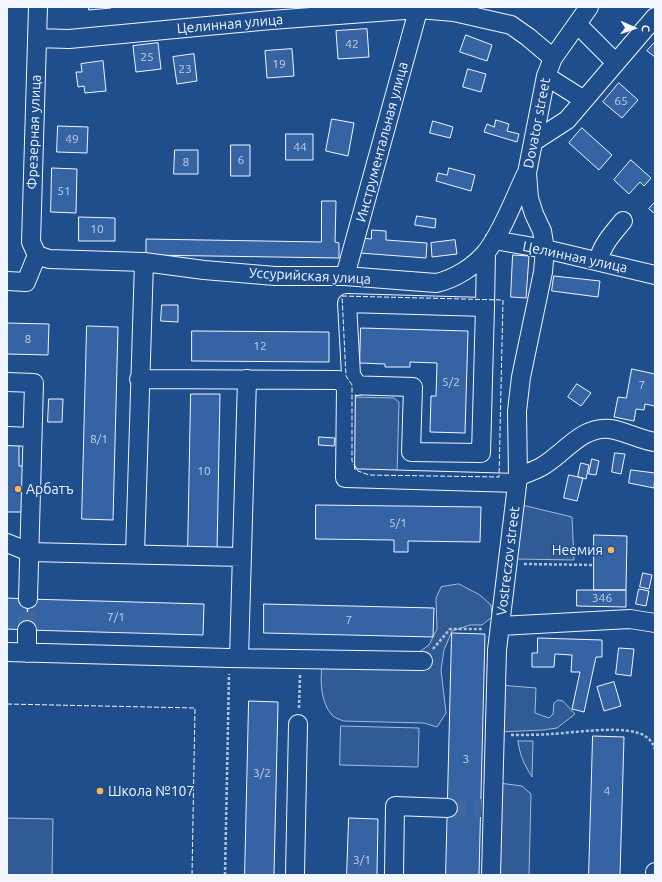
<!DOCTYPE html>
<html>
<head>
<meta charset="utf-8">
<style>
  body { margin:0 }
  #map { position:relative; width:662px; height:882px; overflow:hidden; background:#1f4e8c; font-family:Ubuntu,sans-serif }
  canvas { display:block }
  .frame { position:absolute; inset:0; border:8px solid #f2f6ff; pointer-events:none }
  .north { position:absolute; left:614px; top:8px; width:40px; height:40px; -webkit-text-stroke:3px #1f4e8c; paint-order:stroke; rotate:92deg; font-size:11px; font-weight:700; line-height:16px; text-align:center; color:#f2f6ff }
  .north::after { content:''; display:block; margin:auto; width:14px; height:18px; background:#f2f6ff; clip-path:polygon(50% 0,100% 100%,50% 72%,0 100%) }
</style>
</head>
<body>
<div id="map">
<canvas width="662" height="882"></canvas>
<div class="frame"></div>
<div class="north">С</div>
</div>
<script>
const c = document.querySelector('canvas').getContext('2d');
c.lineJoin = 'round';
function fill(path, color) { c.fillStyle = color; c.fill(path, 'evenodd'); }
function trace(path, color, width, dash) { c.strokeStyle = color; c.lineWidth = width; c.lineCap = dash ? 'butt' : 'round'; c.setLineDash(dash || []); c.stroke(path); }
function drawText(font, color, halo, rows, align = 'center') {
  c.font = font + ' Ubuntu,sans-serif'; c.lineWidth = 3; c.setLineDash([]); c.textBaseline = 'middle'; c.strokeStyle = halo; c.fillStyle = color; for (const [text, x, y, turn = 0] of rows) {
    c.save(); c.translate(x, y); c.rotate((+turn || 0) * Math.PI / 180); c.textAlign = isNaN(turn) ? turn : align; if (halo) c.strokeText(text, 0, 0); c.fillText(text, 0, 0); c.restore();
  }
}
const green = new Path2D(`
  M352,397L394,398L399,402L397,475L358,471L352,461Z
  M518,504L572,517L574,560L517,559Z
  M459,584L480,595L491,605L492,617L482,625H470L452,631L444,650L441,670L446,713L437,727L424,723L343,721C340,719 334,718 332,715C321,703 320,682 322,666L419,652L429,645L437,629L436,598L441,587Z
  M500,685L536,688L535,713L549,718L553,714L554,703L558,700L563,701L575,714L557,728L543,730L498,732Z
  M341,726L419,728L418,767L340,765Z
  M518,741H533L532,777C524,764 520,756 518,741Z
  M499,783L522,786L531,794L529,875H496Z
  M7,818L53,819L52,875H7Z`);
fill(green, '#305b95');
trace(green, '#a8bbd7', 1);
const building = new Path2D(`
  M89,7H111V8L89,10Z
  M367,29L369,57L338,59L336,31Z
  M466,35L492,45L487,61L460,52Z
  M655,42V57L647,51Z
  M158,43L161,69L136,72L133,46Z
  M292,49L294,76L267,78L265,51Z
  M194,54L197,81L177,84L173,57Z
  M103,61L106,91L85,93L84,86L78,87L76,72H82L81,64Z
  M468,69L486,74L481,92L463,87Z
  M619,83L638,100L622,118L603,102Z
  M332,119L354,123L348,156L326,151Z
  M496,120L509,124L507,131L519,134L517,142L484,132L487,124L494,127Z
  M433,121L453,127L450,138L430,133Z
  M58,126L88,127L87,153L57,152Z
  M582,128L612,155L599,170L569,143Z
  M286,134H313V160H286Z
  M231,145H250V176H231Z
  M175,150H198V174H174Z
  M631,160L651,178L644,186L640,182L629,194L614,180Z
  M52,168L77,169L76,213L51,212Z
  M449,168L475,175L471,191L436,181L438,173L447,175Z
  M322,201H336L335,242L339,243V258L146,255V239L321,242Z
  M655,202V214L649,209Z
  M417,216L436,219L435,228L415,225Z
  M79,217L115,218V241H79Z
  M372,230L386,231V240L427,243L426,258L360,253L362,238L371,239Z
  M455,240L457,254L432,257L431,243Z
  M513,255L529,256L526,298L511,297Z
  M554,276L600,281L598,297L552,291Z
  M162,305H178V322L161,321Z
  M7,323L49,324L48,355L7,354Z
  M87,326L118,327L113,520L82,519Z
  M361,328L468,331L465,433L430,432L431,396H436L437,363L410,362V367H385V364L360,363Z
  M192,331L329,332V362L192,361Z
  M632,369L655,374V406L645,404L644,410L636,409L634,421L614,417L618,397L626,398Z
  M577,384L591,393L581,406L568,397Z
  M191,394H220L217,552L188,551Z
  M49,399H63L62,422H48Z
  M319,437L335,438L334,446L319,445Z
  M7,445H19V466H30L29,512H7Z
  M615,453L625,454L621,474L612,472Z
  M592,459L599,461L596,475L589,474Z
  M581,463L589,465L586,479L578,477Z
  M631,470L655,473L654,488L629,483Z
  M569,475L583,478L577,501L564,498Z
  M316,505L481,507L480,542L408,541V552H394V540L316,539Z
  M594,535L627,536L626,590H594Z
  M643,573L652,575L649,589L640,587Z
  M639,589L649,591L646,606L636,604Z
  M577,590H626V607L577,606Z
  M7,598L28,599L27,630L7,629Z
  M28,599L204,604L203,635L27,630Z
  M264,604L434,608L433,637L264,633Z
  M452,633L485,634L479,875H446Z
  M538,638L602,640V657H596L584,712L572,709L580,672H571L572,655L555,654L554,667H532V653H537Z
  M619,648L634,649L631,676L616,674Z
  M614,682L621,706L604,711L597,687Z
  M249,701L278,702L274,875H245Z
  M593,736L624,737L620,875H589Z
  M349,818L378,819L377,875H347Z`);
fill(building, '#3563a3');
trace(building, '#f2f6ff', 1);
trace(new Path2D(`
  M27,630L28,599
  M448,808H481`), '#3f679d', 18, [18, 9]);
const minor = new Path2D(`
  M577,24L616,63
  M37,38L69,39L271,20L418,9L454,12L511,25L528,37L553,58
  M546,76L584,100
  M533,142L567,120L655,17
  M494,240L545,249L655,275
  M37,255L49,259L144,262L204,270L275,276H345L436,283C455,279 475,266 487,251C503,230 515,197 526,174
  M37,255L31,242L38,7
  M598,261C602,245 612,234 623,221
  M345,276L419,7
  M7,281L26,282L37,255
  M485,307L486,252
  M139,379L338,380L346,385L345,478L517,483
  M7,382L34,383L28,599
  M346,385L413,387L411,452L481,453L485,307L347,303L351,375L358,386
  M7,436L32,437
  M518,477C526,473 534,471 541,467C563,455 582,425 610,429C625,431 640,440 655,442
  M7,543L29,552L242,557
  M135,554L144,262
  M500,626L630,619L655,623
  M7,652L229,658L423,661
  M27,653V630
  M239,658L247,379
  M295,875L298,724
  M394,875L395,806L448,808
  M491,875L497,650L518,477L517,411L521,377L543,272L545,249L542,231L534,214L529,198L527,173L546,76L553,58L589,7
  M655,875V872`);
trace(minor, '#f2f6ff', 20);
trace(new Path2D(`
  M524,564L594,565
  M433,649L450,629H483
  M299,708L300,675
  M511,735C524,735 538,735 551,734C573,733 627,724 645,736C651,740 654,744 655,751
  M225,875L229,674`), '#b3c4dc', 2.5, [3, 2]);
trace(minor, '#1f4e8c', 18);
trace(new Path2D(`
  M342,296L503,300L499,477L369,475L358,471L352,461V385L346,376Z
  M7,704L195,708L192,875`), '#f2f6ff', 1, [5, 2]);
for (const [x, y, r, color] of [
  [18,489,4,"#ffb74d"],
  [611,550,4,"#ffb74d"],
  [100,791,4,"#ffb74d"]
]) { const dot = new Path2D(); dot.arc(x, y, r, 0, 2 * Math.PI); c.fillStyle = color; c.fill(dot); trace(dot, '#1f4e8c', 1.5); }
drawText('12px', '#c3d1e8', null, [
  ["42",352,44],
  ["25",147,57],
  ["19",279,64],
  ["23",185,69],
  ["65",621,101],
  ["49",72,139],
  ["44",300,147],
  ["6",241,160],
  ["8",186,162],
  ["51",64,191],
  ["10",97,229],
  ["8",28,339],
  ["12",260,346],
  ["5/2",451,382],
  ["7",642,385],
  ["8/1",99,439],
  ["10",204,471],
  ["5/1",398,523],
  ["346",602,598],
  ["7/1",116,617],
  ["7",349,620],
  ["3",466,759],
  ["3/2",262,773],
  ["4",607,791],
  ["3/1",362,860]
]);
drawText('14px', '#f2f6ff', '#1f4e8c', [
  ["Целинная улица",230,24,-5],
  ["Dovator street",537,123,-79],
  ["Фрезерная улица",34,132,-88],
  ["Инструментальная улица",382,142,-75],
  ["Целинная улица",575,257,12],
  ["Уссурийская улица",310,276,3],
  ["Vostreczov street",508,561,-83]
]);
drawText('14px', '#f2f6ff', '#1f4e8c', [
  ["Арбатъ",26,489],
  ["Неемия",603,550,"right"],
  ["Школа №107",108,791]
], 'left');
</script>
</body>
</html>
